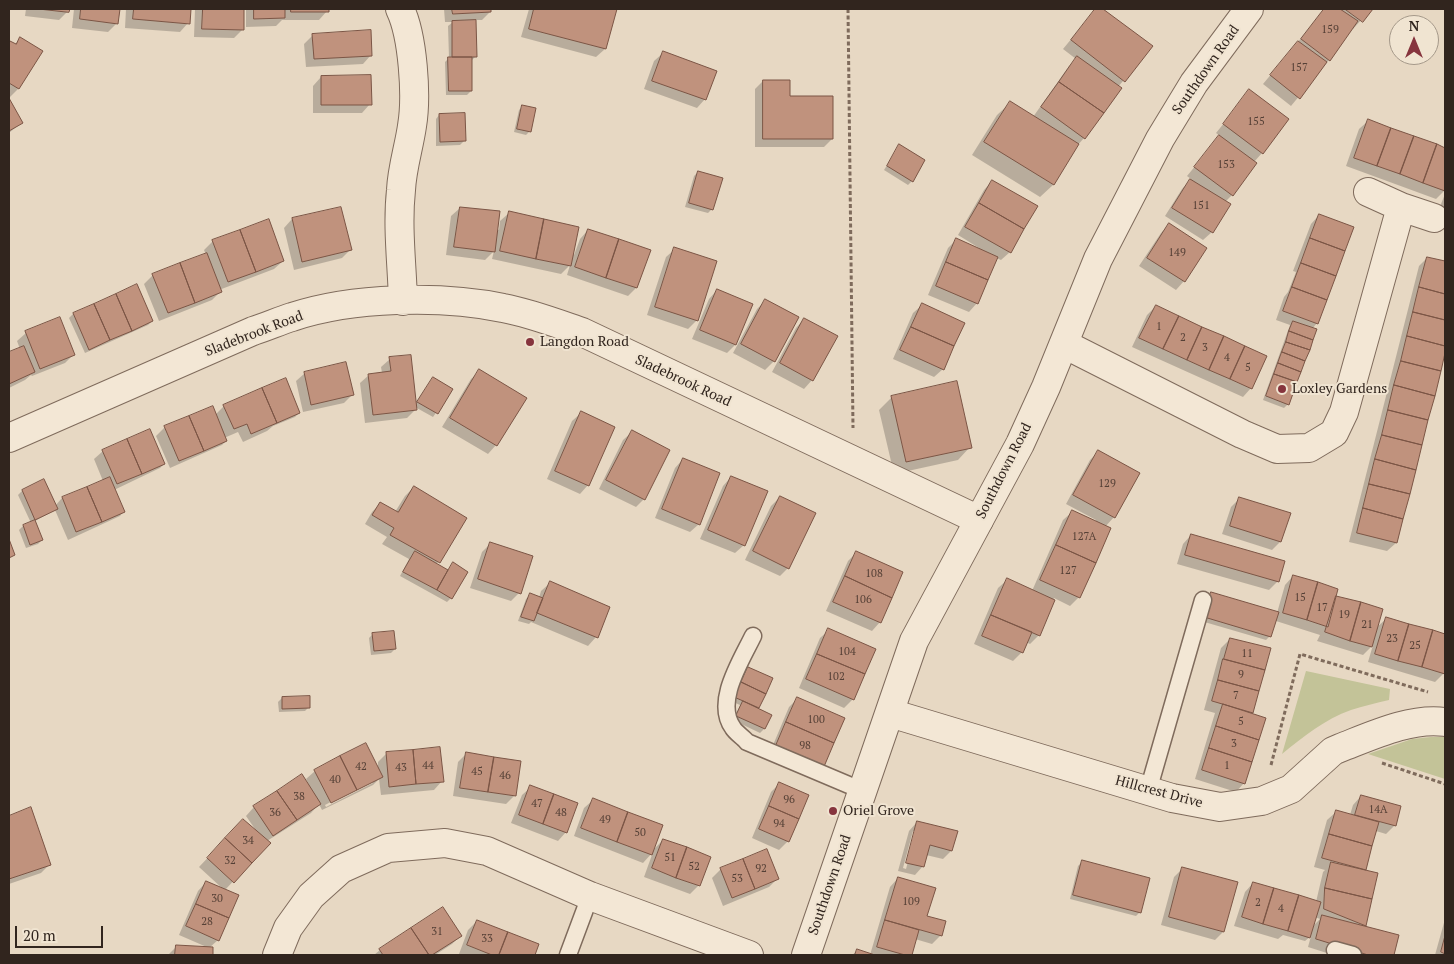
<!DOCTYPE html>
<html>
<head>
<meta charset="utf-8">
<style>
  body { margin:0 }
  #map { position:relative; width:1454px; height:964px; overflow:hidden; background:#e7d8c3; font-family:"PT Serif",serif }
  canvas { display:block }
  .frame { position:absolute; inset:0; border:10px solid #31251e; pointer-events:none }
  .north { position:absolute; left:1389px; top:15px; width:50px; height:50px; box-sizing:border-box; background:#f0e4d1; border:1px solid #a49889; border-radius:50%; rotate:0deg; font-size:14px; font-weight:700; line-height:20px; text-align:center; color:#31251e }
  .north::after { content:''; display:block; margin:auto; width:18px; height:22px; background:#86343d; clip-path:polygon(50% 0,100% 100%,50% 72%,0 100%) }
  .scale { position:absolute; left:15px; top:926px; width:88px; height:22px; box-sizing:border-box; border:2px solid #31251e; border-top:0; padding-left:6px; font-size:15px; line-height:18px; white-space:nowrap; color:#31251e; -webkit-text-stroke:4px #f0e4d1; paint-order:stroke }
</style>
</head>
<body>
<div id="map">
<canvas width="1454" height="964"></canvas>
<div class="frame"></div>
<div class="north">N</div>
<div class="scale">20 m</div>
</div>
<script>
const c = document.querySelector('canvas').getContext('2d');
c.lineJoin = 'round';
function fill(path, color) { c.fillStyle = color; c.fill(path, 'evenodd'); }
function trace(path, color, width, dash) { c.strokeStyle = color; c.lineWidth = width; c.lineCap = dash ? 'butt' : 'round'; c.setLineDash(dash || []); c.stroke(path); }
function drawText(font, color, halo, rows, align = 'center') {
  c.font = font + ' "PT Serif",serif'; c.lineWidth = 4; c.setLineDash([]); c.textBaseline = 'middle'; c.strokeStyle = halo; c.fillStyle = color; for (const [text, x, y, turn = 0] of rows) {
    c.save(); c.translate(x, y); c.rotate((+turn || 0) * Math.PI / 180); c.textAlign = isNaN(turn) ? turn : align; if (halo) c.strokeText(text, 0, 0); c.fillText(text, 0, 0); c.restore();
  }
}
fill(new Path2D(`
  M1306,671L1390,689L1389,700C1376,703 1363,706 1351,710C1325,719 1303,737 1282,754Z
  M1431,737H1445V779L1368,754L1412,739Z`), '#c3c398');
fill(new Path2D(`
  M26,9H68V11L59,20L25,16Z
  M74,9H119L117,23L108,32L72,28Z
  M126,9H190L188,23L180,32L125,28Z
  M195,9H243V29L234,38L194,37Z
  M246,9H327V11L319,20H282L276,26L246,27Z
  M444,9H490V12L482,20H475L476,56L472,60L471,91L467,95H446L445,62L449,58L448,26L453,22H445Z
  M529,9H616L605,49L596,57L521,37Z
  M1096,9H1101L1151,47L1118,87L1084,138L1077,146L1053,185L1040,197L972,155L997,115L1010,103L1033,117L1069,66L1076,59L1063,49Z
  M1324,9H1371L1353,29L1351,28L1329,60L1291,106L1263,84L1298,42Z
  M313,35L371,55L363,64L306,67L304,44Z
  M20,39L18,89L10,97L9,44L10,43L14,45Z
  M663,53L705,99L697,108L644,89L654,61Z
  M321,77L370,104L362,113H313V86Z
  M763,81L789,97L832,139L824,147H755V89Z
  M1250,91L1288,120L1262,153L1254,162L1232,195L1225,202L1212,232L1203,240L1165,216L1182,189L1191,179L1187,176L1220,136L1216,133Z
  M9,100L21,123L9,133Z
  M523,106L530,131L526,135L514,132L519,110Z
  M439,115L464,141L460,145L436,146V119Z
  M1368,121L1445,149V190L1436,199L1346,166L1359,129Z
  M899,146L912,181L908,185L884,170Z
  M698,172L712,209L708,213L685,207L694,176Z
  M992,181L1010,252L1001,260L996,258L977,303L969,312L928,295L948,248L956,240L978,249L979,248L958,235L984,190Z
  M1445,194V217L1437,214Z
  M460,208L499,230L500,221L509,213L574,255L580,239L588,230L636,288L628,296L567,275L570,265L561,274L492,259L494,251L485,260L446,255L451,216Z
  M1319,215L1317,323L1312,329L1288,404L1284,408L1263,400L1290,325L1276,320L1284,297L1288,292L1296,272L1293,271L1311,224Z
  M292,219L350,250L342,258L294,270L284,228Z
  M1169,224L1184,281L1176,290L1139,266L1161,233Z
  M213,241L283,261L274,269L219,290L220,292L212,300L159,321L144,284L153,275L206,255L204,250Z
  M675,249L697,320L688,329L647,315L666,257Z
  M1427,258L1445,262V348L1396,543L1387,551L1349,542L1419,266Z
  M137,286L152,321L148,325L85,353L69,318L73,314Z
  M717,290L735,345L727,353L692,339L709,299Z
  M765,301L774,361L765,370L733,353L757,309Z
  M922,305L943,369L934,377L893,359L913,313Z
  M1156,306L1251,388L1243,397L1132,347L1147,315Z
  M804,319L812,380L804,389L772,372L796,328Z
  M26,333L74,354L65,363L32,376L31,375L25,380L9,388V354L20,349L17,341Z
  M390,359L415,404L433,378L452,390L433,417L415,407L416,409L407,418L365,423L360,383L369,375L382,373L381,367Z
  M480,371L496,445L488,454L442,427L471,379Z
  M305,373L352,395L344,403L303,412L296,381Z
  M892,397L970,447L958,460L894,474L879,410Z
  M224,406L299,413L295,417L273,426L267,431L243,442L238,432L224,438L226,441L222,445L170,468L156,436L165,427L215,415Z
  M581,413L588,485L580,494L547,479L572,421Z
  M632,432L644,499L636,507L599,489L623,440Z
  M103,451L164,464L160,468L114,490L123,512L120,516L68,540L55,510L35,521L42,540L38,544L26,548L19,530L23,526L31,523L18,495L22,491L44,481L55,506L62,498L103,481L94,459Z
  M1098,452L1114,517L1105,527L1079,597L1070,606L1054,598L1039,635L1030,644L1026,642L1021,653L1013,661L974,644L998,588L1007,580L1032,591L1063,520L1072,512L1095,522L1096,520L1066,504L1090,460Z
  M683,459L699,524L690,532L655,518L675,468Z
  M731,477L744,545L735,553L700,539L723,486Z
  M414,487L465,519L436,565L447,571L453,564L451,598L447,602L400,576L409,559L382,544L387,537L365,524L372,512L380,504L395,512L405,496Z
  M780,497L788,568L780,576L745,560L771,506Z
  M1239,499L1280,542L1272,550L1222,534L1231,507Z
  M1191,535L1283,562L1277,582L1269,590L1177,564L1183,544Z
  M490,544L519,593L511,601L470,588L482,552Z
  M856,553L880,622L872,631L826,611L848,561Z
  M1293,576L1376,628L1387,618L1445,635V668L1444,673L1435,682L1368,662L1373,645L1363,655L1317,641L1320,635L1276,621L1270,636L1266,640L1201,621L1208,598L1212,594L1277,613L1285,585Z
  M550,583L596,637L588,646L531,622L529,624L518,621L526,599L530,595L539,598L541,591Z
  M829,630L853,699L844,708L799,688L820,638Z
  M373,634L395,649L391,653L371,655L369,638Z
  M1230,639L1269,649L1252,712L1250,714L1244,783L1236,792L1195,779L1215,713L1204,710L1221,648Z
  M748,669L771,679L757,709L764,729L760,733L733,720L740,705L731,701L744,673Z
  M282,698L309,707L305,711L279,712L278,702Z
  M798,698L844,719L768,757L789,707Z
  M386,754L442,781L434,790L381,795L379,779L373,785L322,810L319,804L311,813L267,841L269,843L225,890L218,940L209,948L212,949V955H168L176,947L209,948L179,935L198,891L206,882L223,889L199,867L235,829H255L246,816L254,807L309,785L306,779L315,771H378V762ZM373,780V783L326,807L325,805Z
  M466,754L515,795L506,804L453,796L458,762Z
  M779,784L788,841L779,850L752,838L771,792Z
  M531,787L566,832L558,841L511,823L522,795Z
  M1361,796L1395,825L1386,834L1376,831L1364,871L1377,874L1364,927L1398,936L1393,955H1333L1308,947L1311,936L1305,941L1283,935L1278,939L1234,926L1245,892L1253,883L1316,902L1323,872L1325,870L1314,867L1327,820L1336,812L1350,815L1353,805ZM1315,917L1320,919L1313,926Z
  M593,800L652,851L663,840L699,885L690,894L644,877L653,852L643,863L574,836L584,808Z
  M30,808L49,865L41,873L9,884V817Z
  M917,822L951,851L943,859L926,855L923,866L915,875L898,871L909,831ZM913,831H916L906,869L903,868Z
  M766,851L778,878L769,887L723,906L712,878L720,870Z
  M1082,862L1140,912L1136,916L1070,899L1078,866Z
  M1183,868L1223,932L1215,940L1161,925L1174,877Z
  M898,878L941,935L932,944L915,939L910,955H852L857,951L870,955L890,887Z
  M1445,919V955H1435Z
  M477,921L537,945L533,955L459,954L468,930Z
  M461,935L452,944L435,955H374L380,950Z`), '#0003');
const building = new Path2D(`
  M39,9H70L69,12Z
  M81,9H120L118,24L80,19Z
  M134,9H191L190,24L133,19Z
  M203,9H244V30L202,29Z
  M254,9H285V18L254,19Z
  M291,9H329V12H291Z
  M452,9H491V12L453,14Z
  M534,9H617L606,49L529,29Z
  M1095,9H1103L1153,46L1125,82L1071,40Z
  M1324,9H1340L1358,21L1330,61L1301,39Z
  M1345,9H1373L1363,22Z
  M476,20L477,57H452V21Z
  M371,30L372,56L314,59L312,34Z
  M20,37L43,51L19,89L9,83V43L10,41L16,44Z
  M1298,41L1327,62L1300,99L1270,75Z
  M663,51L717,71L706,100L652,81Z
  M1077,56L1122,88L1104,113L1059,82Z
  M448,57H472V91H449Z
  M371,75L372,105H321V76Z
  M763,80H790V96H833V139H763Z
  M1059,82L1104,113L1085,139L1041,107Z
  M1249,89L1289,119L1263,154L1223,124Z
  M9,98L23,123L9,131Z
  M1010,101L1079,144L1054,185L984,142Z
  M522,105L536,108L531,132L517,129Z
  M465,113L466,141L440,142L439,114Z
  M1368,119L1391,128L1377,166L1354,158Z
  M1391,128L1414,136L1400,174L1377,166Z
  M1219,135L1257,163L1233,196L1194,167Z
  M1414,136L1437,144L1423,183L1400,174Z
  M899,144L925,160L913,182L887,166Z
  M1437,144L1445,148V191L1423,183Z
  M698,171L723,178L713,210L689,203Z
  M1190,179L1231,204L1213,233L1172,208Z
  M992,180L1038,206L1024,229L979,203Z
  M979,203L1024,229L1011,253L965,227Z
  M341,207L352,250L302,262L292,218Z
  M460,207L500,211L495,252L454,247Z
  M509,211L544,219L536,259L500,251Z
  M1319,214L1354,227L1345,251L1310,238Z
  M269,219L284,261L256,272L240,230Z
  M544,219L579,227L571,266L536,259Z
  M1169,223L1207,248L1185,282L1147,258Z
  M588,229L619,239L606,278L575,267Z
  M240,230L256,272L228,282L212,240Z
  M956,238L998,257L988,280L946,262Z
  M1310,238L1345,251L1336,276L1301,263Z
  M619,239L651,250L637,288L606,278Z
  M674,247L717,261L698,321L655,307Z
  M207,253L222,292L195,303L180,263Z
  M1427,257L1445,261V294L1419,287Z
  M946,262L988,280L978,304L936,286Z
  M180,263L195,303L168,313L152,274Z
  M1301,263L1336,276L1327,300L1292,287Z
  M137,284L153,321L132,331L116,294Z
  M1292,287L1327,300L1318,324L1283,311Z
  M1419,287L1445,294V320L1413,312Z
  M717,289L753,304L736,345L700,330Z
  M116,294L132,331L110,340L94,304Z
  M765,299L799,317L775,362L741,344Z
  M922,303L965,323L954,346L911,327Z
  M94,304L110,340L89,350L73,313Z
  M1156,305L1179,316L1163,349L1139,338Z
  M1413,312L1445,320V346L1407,336Z
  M1179,316L1202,327L1187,360L1163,349Z
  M60,317L75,355L40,369L25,331Z
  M804,318L838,336L813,381L780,363Z
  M1293,321L1317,329L1313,340L1289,331Z
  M911,327L954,346L944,370L900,350Z
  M1202,327L1224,336L1209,370L1187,360Z
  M1289,331L1313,340L1310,350L1286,342Z
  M1224,336L1245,346L1230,379L1209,370Z
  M1407,336L1445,346V353L1441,371L1401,361Z
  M1286,342L1310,350L1305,361L1282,352Z
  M24,346L35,372L9,384V352Z
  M1245,346L1267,356L1252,389L1230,379Z
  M1282,352L1305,361L1301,372L1278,363Z
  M411,355L417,410L373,415L368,374L391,371L389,357Z
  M1401,361L1441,371L1435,396L1394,385Z
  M346,362L354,395L311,405L304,372Z
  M1278,363L1301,372L1297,382L1274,374Z
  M479,369L527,398L497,446L450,418Z
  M1274,374L1297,382L1289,405L1266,396Z
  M433,377L453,389L438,414L417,402Z
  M286,378L300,413L277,423L262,388Z
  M957,381L972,448L906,462L891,396Z
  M1394,385L1435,396L1428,420L1388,410Z
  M262,388L277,423L251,434L247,424L234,429L223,405Z
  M213,406L227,441L204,451L189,416Z
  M1388,410L1428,420L1422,445L1382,435Z
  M581,411L615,427L589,486L555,471Z
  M189,416L204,451L179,461L164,426Z
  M150,429L165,464L142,474L127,439Z
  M632,430L670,450L645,500L606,480Z
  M1382,435L1422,445L1416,470L1375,459Z
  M127,439L142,474L117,484L102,450Z
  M1098,450L1140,473L1115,518L1073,495Z
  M683,458L720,473L700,525L662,509Z
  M1375,459L1416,470L1410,494L1369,484Z
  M731,476L768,491L745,546L708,530Z
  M110,477L125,512L102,522L87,487Z
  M44,479L58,509L35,520L22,490Z
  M1369,484L1410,494L1403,519L1363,508Z
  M414,486L467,518L440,563L390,535L394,528L372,515L380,502L398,512Z
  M87,487L102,522L76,532L62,497Z
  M780,496L816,513L789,569L753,551Z
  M1239,497L1291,513L1281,542L1230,526Z
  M1363,508L1403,519L1397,543L1357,533Z
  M1072,510L1111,528L1096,563L1056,545Z
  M35,520L43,540L30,545L23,525Z
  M1191,534L1285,561L1279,582L1185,555Z
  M9,539L15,555L9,558Z
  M490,542L533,556L521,594L478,579Z
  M1056,545L1096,563L1080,598L1040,580Z
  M415,551L448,570L437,590L403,572Z
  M856,551L903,572L892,598L845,576Z
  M453,562L468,572L452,599L437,590Z
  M1293,575L1318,582L1307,620L1283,613Z
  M845,576L892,598L881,623L833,602Z
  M1007,578L1055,600L1040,636L991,615Z
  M550,581L610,607L598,638L537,613Z
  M1318,582L1338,589L1328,627L1307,620Z
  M1211,592L1279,612L1271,637L1204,617Z
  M530,593L543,598L534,621L521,617Z
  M1336,596L1361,602L1350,641L1325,632Z
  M1361,602L1383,609L1372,647L1350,641Z
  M991,615L1032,632L1023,653L982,636Z
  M1386,617L1409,624L1398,661L1375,654Z
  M1409,624L1433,630L1422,667L1398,661Z
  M828,628L876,649L865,674L817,654Z
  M1433,630L1445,634V674L1422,667Z
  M394,631L396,649L374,651L372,633Z
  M1230,638L1271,648L1265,670L1224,659Z
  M817,654L865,674L854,700L806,679Z
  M1223,659L1265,670L1259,691L1218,680Z
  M748,667L773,678L766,694L741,682Z
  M1218,680L1259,691L1253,713L1212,701Z
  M741,682L766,694L759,708L734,697Z
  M310,696V708L282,709V697Z
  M797,697L845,718L834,743L786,722Z
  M743,701L772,715L765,729L736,716Z
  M1223,704L1266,718L1259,740L1216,726Z
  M786,722L834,743L823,769L775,748Z
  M1216,726L1259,740L1252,762L1209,748Z
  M366,743L383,777L357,790L340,756Z
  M440,747L444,782L416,784L413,750Z
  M1209,748L1252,762L1245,784L1202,770Z
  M413,750L416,784L389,787L386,752Z
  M466,752L494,757L488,792L460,788Z
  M340,756L357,790L331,803L314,770Z
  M494,757L521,761L516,796L488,792Z
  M302,774L321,804L297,820L277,791Z
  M779,782L809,795L799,819L769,806Z
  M530,785L554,794L543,824L519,815Z
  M277,791L297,820L273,836L253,806Z
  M554,794L578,803L567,833L543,824Z
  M1361,795L1401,806L1396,826L1355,815Z
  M593,798L628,812L617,842L581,828Z
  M769,806L799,819L789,842L759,829Z
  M31,807L51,865L9,879V816Z
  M1336,810L1379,822L1372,846L1329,834Z
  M628,812L663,825L652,855L617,842Z
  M243,819L271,843L252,863L225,838Z
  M917,821L958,831L952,851L930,845L924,867L906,863Z
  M1329,834L1372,846L1366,870L1322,858Z
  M225,838L252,863L234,883L207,858Z
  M663,839L687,847L676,878L652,868Z
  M687,847L711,857L700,886L676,878Z
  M767,849L779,879L755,889L743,859Z
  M743,859L755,889L732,898L720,868Z
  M1082,860L1150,878L1141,913L1073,895Z
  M1331,862L1378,873L1372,899L1325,888Z
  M1182,867L1238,882L1224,932L1169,917Z
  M898,877L936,888L927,916L946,921L942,936L885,920Z
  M206,881L239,895L229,918L196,904Z
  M1253,882L1274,888L1263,924L1242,917Z
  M1274,888L1299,895L1288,931L1263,924Z
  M1325,888L1372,899L1366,926L1324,909Z
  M1299,895L1321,902L1310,938L1288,931Z
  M196,904L229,918L219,941L186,926Z
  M443,907L462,936L432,955H429L411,928Z
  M1322,915L1399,935L1394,955H1368L1316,939Z
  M477,920L508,932L499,955H492L467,945Z
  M885,920L919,930L912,955H905L877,947Z
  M411,928L429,955H383L379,949Z
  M508,932L539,944L535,955H499Z
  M1445,936V954L1441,952Z
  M176,945L213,947V955H175Z
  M857,949L875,955H855Z`);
fill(building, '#c0927d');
trace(building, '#7b5545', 1);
const service = new Path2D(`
  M753,636C741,661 714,702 733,728C736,733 743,737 747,742L863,791
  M1148,791L1203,600
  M1335,950L1353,955
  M568,955L590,896`);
const minor = new Path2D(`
  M400,9C413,36 417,96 412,126C409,147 402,168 401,190C397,227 402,264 403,301
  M1368,192L1401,207L1434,218
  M1064,344L1242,434L1277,449L1309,448L1334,433L1344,412L1401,207
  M9,438L253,331C266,327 279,321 292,317C352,297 441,295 503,308C530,313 556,323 582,332L979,520
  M890,713L1172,798L1220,807L1262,801L1291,789L1333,751L1340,748C1371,736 1411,717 1445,722
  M277,955L288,928L311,896L341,869L388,848L445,843L487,851L590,896L749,955`);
const tertiary = new Path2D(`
  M806,955L914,641L1020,444L1046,387L1098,259L1160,139L1194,83L1249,9`);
trace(service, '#7f6b5c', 19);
trace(minor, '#7f6b5c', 30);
trace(tertiary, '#7f6b5c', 30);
trace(new Path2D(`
  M848,9L853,428
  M1382,763L1445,784
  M1271,765L1300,654L1428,692`), '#7f6b5c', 3, [4, 2.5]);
trace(service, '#f3e7d5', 16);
trace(minor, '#f3e7d5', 28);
trace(tertiary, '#f3e7d5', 28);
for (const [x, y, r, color] of [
  [530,342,5,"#86343d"],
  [1282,389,5,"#86343d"],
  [833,811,5,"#86343d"]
]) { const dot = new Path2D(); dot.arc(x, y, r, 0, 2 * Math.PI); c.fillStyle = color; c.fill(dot); trace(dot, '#f0e4d1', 2); }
drawText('11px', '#554036', null, [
  ["159",1330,30],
  ["157",1299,68],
  ["155",1256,122],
  ["153",1226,165],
  ["151",1201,206],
  ["149",1177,253],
  ["1",1159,327],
  ["2",1183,338],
  ["3",1205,348],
  ["4",1227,358],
  ["5",1248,368],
  ["129",1107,484],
  ["127A",1084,537],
  ["127",1068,571],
  ["108",874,574],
  ["15",1300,598],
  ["106",863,600],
  ["17",1322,608],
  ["19",1344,615],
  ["21",1367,625],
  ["23",1392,639],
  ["25",1415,646],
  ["104",847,652],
  ["11",1247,654],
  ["9",1241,675],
  ["102",836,677],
  ["7",1236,696],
  ["100",816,720],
  ["5",1241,722],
  ["3",1234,744],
  ["98",805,746],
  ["44",428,766],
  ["1",1227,766],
  ["42",361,767],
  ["43",401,768],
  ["45",477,772],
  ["46",505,776],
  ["40",335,780],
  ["38",299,797],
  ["96",789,800],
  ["47",537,804],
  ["14A",1378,810],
  ["36",275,813],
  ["48",561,813],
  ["49",605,820],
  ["94",779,824],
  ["50",640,833],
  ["34",248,841],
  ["51",670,858],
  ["32",230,861],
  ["52",694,867],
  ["92",761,869],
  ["53",737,879],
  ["30",217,899],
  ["109",911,902],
  ["2",1258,903],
  ["4",1281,909],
  ["28",207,922],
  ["31",437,932],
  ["33",487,939]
]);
drawText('14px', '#31251e', '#f0e4d1', [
  ["Southdown Road",1206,70,-55],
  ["Sladebrook Road",254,334,-21],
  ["Sladebrook Road",683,381,25],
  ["Southdown Road",1004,471,-63],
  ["Hillcrest Drive",1159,792,15],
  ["Southdown Road",830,885,-71]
]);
drawText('14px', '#31251e', '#f0e4d1', [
  ["Langdon Road",540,342],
  ["Loxley Gardens",1292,389],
  ["Oriel Grove",843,811]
], 'left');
</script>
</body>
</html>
